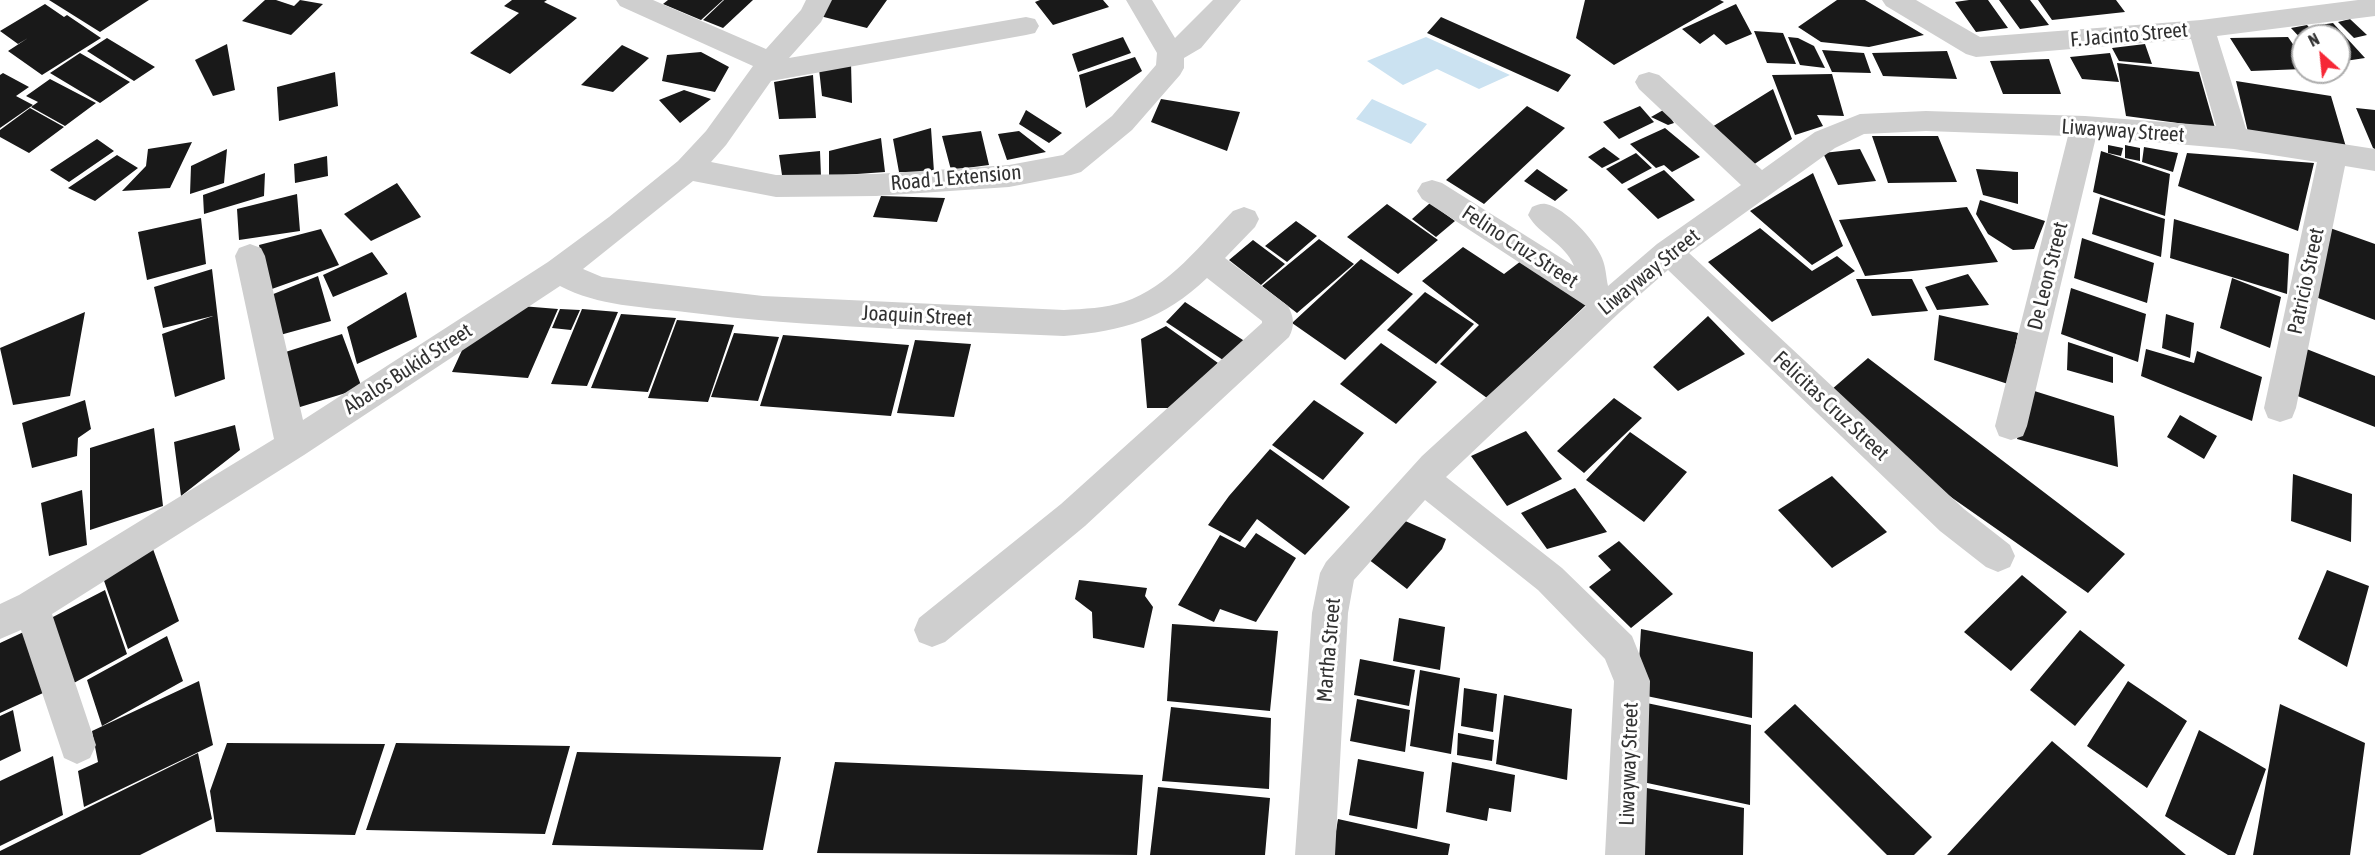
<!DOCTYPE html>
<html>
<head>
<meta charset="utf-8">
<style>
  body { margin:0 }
  #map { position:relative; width:2375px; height:855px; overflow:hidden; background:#fff; font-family:"Asap Condensed",sans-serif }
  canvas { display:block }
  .north { position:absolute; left:2291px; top:24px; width:60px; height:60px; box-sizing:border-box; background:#fff; border:2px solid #adadad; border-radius:50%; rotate:333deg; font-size:16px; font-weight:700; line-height:24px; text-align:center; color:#323232 }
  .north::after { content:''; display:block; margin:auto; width:21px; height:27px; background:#f62736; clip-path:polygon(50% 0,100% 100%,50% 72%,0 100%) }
</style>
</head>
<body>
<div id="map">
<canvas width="2375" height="855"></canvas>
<div class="north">N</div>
</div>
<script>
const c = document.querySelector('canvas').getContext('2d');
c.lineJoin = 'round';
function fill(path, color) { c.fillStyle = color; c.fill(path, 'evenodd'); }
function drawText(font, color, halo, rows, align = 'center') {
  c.font = font + ' "Asap Condensed",sans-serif'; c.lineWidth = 6; c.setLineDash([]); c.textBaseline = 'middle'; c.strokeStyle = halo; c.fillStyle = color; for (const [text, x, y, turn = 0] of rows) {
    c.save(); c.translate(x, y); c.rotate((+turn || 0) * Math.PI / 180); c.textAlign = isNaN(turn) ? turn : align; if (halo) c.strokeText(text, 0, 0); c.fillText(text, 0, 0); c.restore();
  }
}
fill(new Path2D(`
  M1426,37L1510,75L1479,89L1437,69L1403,85L1367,61Z
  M1372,99L1427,124L1411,144L1356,119Z`), '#cbe2f1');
fill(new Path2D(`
  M49,0H149L100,32Z
  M265,0H276L294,6L300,0L323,4L291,35L242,21Z
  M512,0H547L544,2L577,18L510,74L470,53L519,13L504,6Z
  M668,0H723L701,20L663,4Z
  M724,0H753L723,28L703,20Z
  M826,0H887L867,28L816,15Z
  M1040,0H1103L1109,7L1053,25L1035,2Z
  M1585,0H1720L1724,2L1614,65L1576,38Z
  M1837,0H1865L1924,35L1869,47L1821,42L1798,27Z
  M1969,0H1988L2008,28L1976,32L1955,2Z
  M1999,0H2030L2049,25L2020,29Z
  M2038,0H2116L2125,12L2052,20Z
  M45,4L64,17L67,15L101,38L42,75L8,51L28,38L18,44L0,31Z
  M1736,4L1752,34L1726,45L1714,34L1700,44L1682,29Z
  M1441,17L1571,75L1558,92L1427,33Z
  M2350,19L2367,35L2354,38L2338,22Z
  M2333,23L2365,58L2345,61L2339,54V36H2322L2313,26Z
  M2307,25L2317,36H2303V41L2291,28Z
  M1754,31L1783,33L1796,64L1767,63Z
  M1123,37L1131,53L1078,72L1072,54Z
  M1788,37L1798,38L1814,46L1825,68L1800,65Z
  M2288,37L2303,59V69L2251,71L2230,38Z
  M107,38L155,67L134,81L87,51Z
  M227,44L235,90L213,96L195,60Z
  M2145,44L2152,64L2119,61L2112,48Z
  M622,45L649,58L613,92L581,85Z
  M1822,50L1864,53L1871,73L1832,72Z
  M1947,51L1957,79L1883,76L1872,53Z
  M701,52L729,67L715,92L662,81L667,55Z
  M80,53L130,82L100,103L50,73Z
  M2110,53L2119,82L2082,79L2070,57Z
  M1135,57L1142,71L1086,108L1079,75Z
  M2049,59L2061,94H2003L1990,61Z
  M851,62L852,103L822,96L819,69Z
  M2117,63L2199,72L2215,128L2126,116Z
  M335,72L338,106L279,121L277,87Z
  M3,73L29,87L16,96L33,105L0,128V75Z
  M1832,74L1844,116L1817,115L1823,126L1795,135L1772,75Z
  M813,75L816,118L779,119L774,82Z
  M50,79L96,103L65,126L31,107L38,102L26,96Z
  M2236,81L2331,96L2346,147L2248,132Z
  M1773,89L1792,139L1747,169L1704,132Z
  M684,90L711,99L680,123L659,100Z
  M1161,99L1240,112L1227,151L1151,122Z
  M1527,106L1565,128L1484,204L1446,180Z
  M1640,106L1654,122L1619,139L1603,122Z
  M30,108L64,127L29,153L0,137V130Z
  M2356,108L2375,110V149L2373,148Z
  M1665,109L1674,123L1668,125L1651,117Z
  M1026,110L1062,133L1049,143L1019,124Z
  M931,128L934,172H899L893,139Z
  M1665,128L1700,157L1672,172L1664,165L1656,168L1630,144Z
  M981,131L989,165L951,170L942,136Z
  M1019,131L1046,152L1007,160L998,134Z
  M1872,136H1938L1957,182L1888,183Z
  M881,138L885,172L829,176V151Z
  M97,139L114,151L69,182L50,170Z
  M192,142L170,188L122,191L146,166L148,149Z
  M2108,145L2123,148L2121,156L2108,153Z
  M2125,145L2140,148V161L2125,158Z
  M1604,147L1620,159L1602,168L1588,157Z
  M2144,147L2178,153L2173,172L2142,162Z
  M227,149L224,183L190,194L191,166Z
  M1860,149L1876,181L1838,185L1823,153Z
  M820,151L821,176L782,175L779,155Z
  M2101,151L2170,174L2165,216L2093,192Z
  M1636,153L1652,168L1622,184L1606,169Z
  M2187,153L2314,163L2298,231L2178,186Z
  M117,155L138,168L95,201L68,188Z
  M327,156L328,176L295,183L294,164Z
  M1537,169L1568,190L1555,201L1524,181Z
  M1976,169L2018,172V204L1983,195Z
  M1664,170L1695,200L1658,219L1627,189Z
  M265,173L264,196L204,214L203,195Z
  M1813,173L1843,246L1812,265L1750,211Z
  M397,183L421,217L371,241L344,214Z
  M297,194L300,231L239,240L237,209Z
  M881,196L945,198L937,222L873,217Z
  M2100,197L2165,219L2161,257L2092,234Z
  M1980,200L2045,221L2034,249L2013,250L1988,234L1976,214Z
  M1430,203L1455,221L1436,237L1412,219Z
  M1387,204L1438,240L1398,274L1347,237Z
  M1967,207L1998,262L1865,276L1839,220Z
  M201,218L206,264L147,280L138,232Z
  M2174,219L2289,254L2287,294L2170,258Z
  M1296,221L1317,236L1287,262L1265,246Z
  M1760,228L1812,271L1837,256L1855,271L1772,322L1708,262Z
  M2330,228L2375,244V320L2313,296Z
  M321,229L339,265L269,290L259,245Z
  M2082,238L2154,263L2147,303L2074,278Z
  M1319,239L1354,264L1297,313L1262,286Z
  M1253,240L1285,264L1261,285L1229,260Z
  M1463,247L1504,274L1521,261L1586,305L1487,398L1440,364L1479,325L1422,281Z
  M372,252L388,274L333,297L323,275Z
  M1361,259L1413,294L1345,360L1292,323Z
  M212,269L225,379L175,397L162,334L213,316L163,328L154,287Z
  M1968,274L1989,305L1937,310L1925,287Z
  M318,276L331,321L280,335L271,295Z
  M2232,278L2281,297L2270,348L2220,328Z
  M1856,279H1912L1928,311L1872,316Z
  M2071,288L2146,314L2138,362L2061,334Z
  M406,292L417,337L357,364L347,327Z
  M1425,292L1474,324L1436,364L1387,330Z
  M1185,302L1246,342L1226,362L1166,322Z
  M521,306L558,309L528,378L452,372L464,346Z
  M560,309L580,310L571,330L552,328Z
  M582,309L618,312L587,386L551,384Z
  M85,312L70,396L13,405L0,348Z
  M621,314L676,318L648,392L591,388Z
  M2166,314L2194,323L2190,358L2162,348Z
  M1939,315L2018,333L2008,384L1934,360Z
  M1708,316L1745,354L1678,391L1653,367Z
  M677,320L734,325L708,402L648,398Z
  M1166,326L1218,363L1176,408H1147L1141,339Z
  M734,333L779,337L758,401L711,397Z
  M342,334L362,388L287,411L273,356Z
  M783,335L909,345L891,416L760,406Z
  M915,340L971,344L954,417L897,413Z
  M2068,342L2113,357V383L2067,370Z
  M1381,343L1437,382L1396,424L1340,384Z
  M2304,348L2375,376V427L2295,395Z
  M2146,349L2194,363L2197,351L2262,377L2252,421L2141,376Z
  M1868,358L2125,554L2088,593L1948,495L1831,390Z
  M2028,389L2114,416L2118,467L2017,439Z
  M1614,398L1642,418L1584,473L1557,451Z
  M85,400L91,429L78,438L77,456L32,468L22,423Z
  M1314,400L1364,433L1323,480L1272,445Z
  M2180,415L2217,436L2204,459L2167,437Z
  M235,425L240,450L181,496L174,442Z
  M154,428L163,506L90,530V448Z
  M1526,431L1562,479L1507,506L1471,456Z
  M1630,432L1687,472L1644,522L1586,480Z
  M1270,449L1350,507L1305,555L1257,519L1240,542L1208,525L1229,496Z
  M2293,474L2352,494L2351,542L2291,521Z
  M1832,476L1887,532L1832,568L1778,510Z
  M1575,488L1607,532L1547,549L1521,513Z
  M82,490L87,545L49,556L41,503Z
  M1403,520L1446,539L1442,549L1407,589L1368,559Z
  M1256,533L1296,558L1256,622L1220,609L1214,622L1178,605L1220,535L1245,548Z
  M1619,541L1673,594L1631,628L1589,587L1611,570L1598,556Z
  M153,549L179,621L128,649L102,575Z
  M2327,570L2369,586L2347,667L2298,639Z
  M2022,575L2067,612L2011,671L1964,632Z
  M1079,580L1147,588L1145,596L1153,607L1144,648L1093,638L1092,612L1075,599Z
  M105,590L127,654L72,684L51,618Z
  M1399,618L1445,627L1440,670L1393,661Z
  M1172,624L1278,631L1270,711L1167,701Z
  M30,629L43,693L0,713V643Z
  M1641,629L1753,652L1752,718L1637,694Z
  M2080,630L2125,665L2075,726L2030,690Z
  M167,636L183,681L102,726L87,680Z
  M1360,659L1415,670L1409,706L1354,695Z
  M1420,670L1460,678L1451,754L1410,746Z
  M199,681L213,745L84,807L78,771L98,762L92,731Z
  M2128,681L2187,721L2147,788L2087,746Z
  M1464,688L1497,694L1493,732L1461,726Z
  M1504,695L1572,709L1567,780L1496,764Z
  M1357,699L1410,710L1405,752L1350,741Z
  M1642,702L1751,725L1750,805L1638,781Z
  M1795,704L1932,837L1914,855H1887L1764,732Z
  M2280,704L2365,743L2350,855H2253Z
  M1171,707L1271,718L1269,789L1162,781Z
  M13,710L21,751L0,761V716Z
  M2199,730L2266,769L2235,855H2228L2165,816Z
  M1458,733L1494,740L1492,761L1457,755Z
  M2052,741L2186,855H1947Z
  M227,743L385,744L355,835L216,832L210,791Z
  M396,743L570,746L545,834L366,830Z
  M577,752L781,757L763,850L552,845Z
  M198,753L212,819L140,855H0V851Z
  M53,756L63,815L0,846V781Z
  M1358,759L1424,772L1417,829L1349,815Z
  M835,762L1143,775L1137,855L817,853Z
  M1452,762L1515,775L1511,812L1489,808L1487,821L1446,812Z
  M1158,787L1270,798L1265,855H1150Z
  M1642,787L1744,808L1743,855H1640Z
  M1338,819L1450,844L1448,855H1332Z`), '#191919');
fill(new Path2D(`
  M616,0H653L766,49L801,10L806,0H832L821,22L789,58L1026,17L1035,19L1039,26L1035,33L1026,35L771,81L726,145L711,162L776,175L876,174L1009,165L1063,155L1112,116L1156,65L1157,53L1126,0H1152L1175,38L1213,0H1241L1201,48L1184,58V68L1180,75L1132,130L1081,172L1071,175L1009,187L876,196L776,197L693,181L583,269L602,277L763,296L1064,310C1084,309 1105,308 1124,302C1168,288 1203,242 1233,211L1244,207L1255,211L1259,219L1255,227L1225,258L1288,306C1294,317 1295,326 1289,337L1085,526L945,642L932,647L919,642L914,630L919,618L1061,504L1262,323V321L1207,278C1163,320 1123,331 1064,336C938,330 811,328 685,312C643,307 598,306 560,286L304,455L52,614L96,745L90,758L77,764L64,758L21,630L0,639V604L19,595L274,439L235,256L239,248L250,244L261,248L265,256L303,420L548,262L609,217L678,161L706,131L753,66L620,6Z
  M1882,0H1916L1980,37L2201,20L2358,0H2375V16L2217,36L2246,129L2375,149V171L2345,166L2296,408L2292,418L2280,422L2268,418L2264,408L2317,162L2234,149L2096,137L2027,426L2023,436L2011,440L1999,436L1995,426L2068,136L1926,131L1864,134L1835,148L1689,253L1964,509L2010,545L2015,556L2010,567L1998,572L1986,567L1940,531L1668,270L1619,313L1446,477L1562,568L1632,636L1650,681L1645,855H1605L1614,681L1605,659L1538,590L1425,500L1354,580L1348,613L1335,855H1295L1312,613L1320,573L1326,562L1422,456L1586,306L1422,199L1417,191L1422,183L1432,180L1442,183L1574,266C1565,243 1539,235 1528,215L1532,207C1537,205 1541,203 1546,204C1565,208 1595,240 1602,258C1606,267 1606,277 1608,286L1657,244L1741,185L1639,89L1635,82L1639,75L1649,72L1659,75L1762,170L1815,132L1860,114L1926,111L2085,116L2216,126L2191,39L1976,57L1966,54L1886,6Z`), '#cfcfcf');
drawText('21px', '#323232', '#fff', [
  ["F. Jacinto Street",2129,35,-5],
  ["Liwayway Street",2123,131,4],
  ["Road 1 Extension",956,178,-5],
  ["Felino Cruz Street",1520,247,33],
  ["Liwayway Street",1649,272,-39],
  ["De Leon Street",2048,276,-76],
  ["Patricio Street",2306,281,-78],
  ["Joaquin Street",917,316,3],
  ["Abalos Bukid Street",408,369,-33],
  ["Felicitas Cruz Street",1831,406,43],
  ["Martha Street",1329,650,-85],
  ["Liwayway Street",1629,764,-88]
]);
</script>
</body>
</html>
